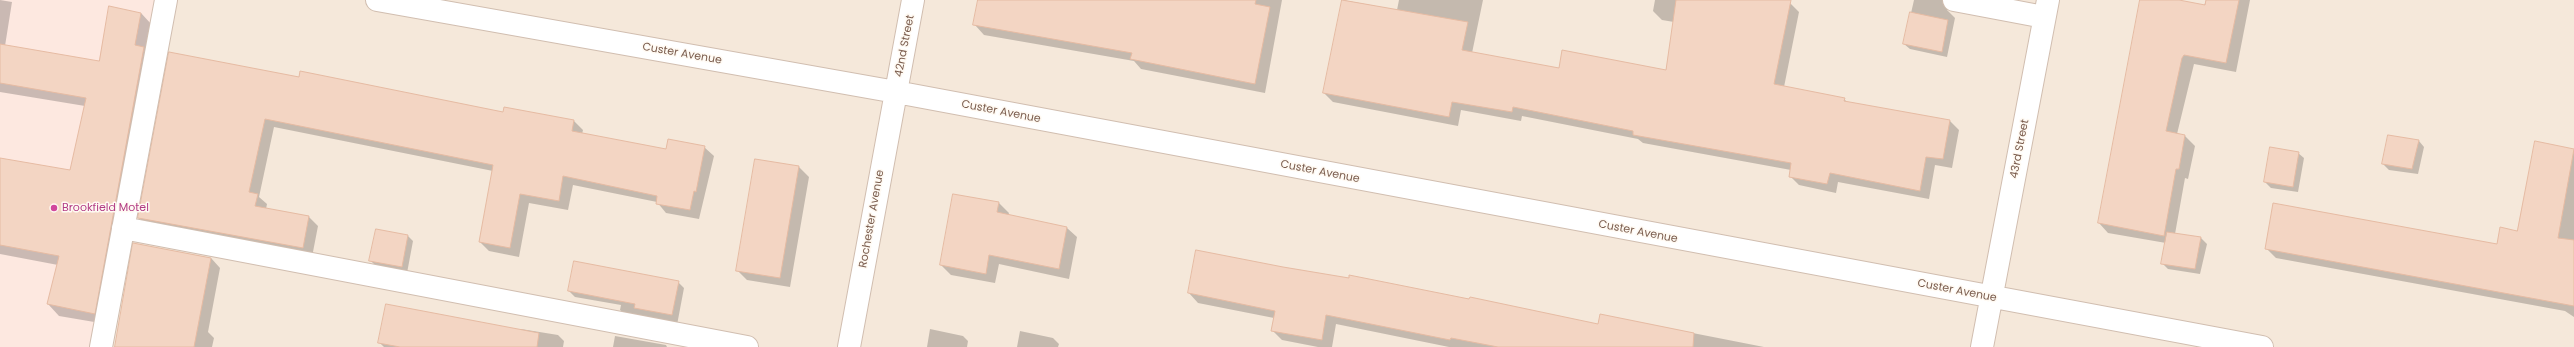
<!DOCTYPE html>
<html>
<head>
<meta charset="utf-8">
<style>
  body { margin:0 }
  canvas { display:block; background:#fdf6ec }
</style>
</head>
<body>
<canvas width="2574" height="347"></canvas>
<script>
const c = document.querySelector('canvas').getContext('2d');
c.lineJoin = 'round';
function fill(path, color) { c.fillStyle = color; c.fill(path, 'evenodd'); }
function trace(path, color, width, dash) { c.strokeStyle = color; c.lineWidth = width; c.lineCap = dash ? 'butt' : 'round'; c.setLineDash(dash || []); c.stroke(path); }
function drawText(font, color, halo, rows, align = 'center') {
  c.font = font + ' Poppins,sans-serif'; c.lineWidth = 3; c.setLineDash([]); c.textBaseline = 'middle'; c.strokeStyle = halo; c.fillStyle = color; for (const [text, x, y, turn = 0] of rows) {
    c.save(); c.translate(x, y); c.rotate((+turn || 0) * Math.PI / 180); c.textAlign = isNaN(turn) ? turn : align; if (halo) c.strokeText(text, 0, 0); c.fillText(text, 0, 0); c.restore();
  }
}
fill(new Path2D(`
  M167,0H2574V347H101Z`), '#f5e8da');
fill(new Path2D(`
  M0,0H167L101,347H0Z`), '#fde8e0');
fill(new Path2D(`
  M0,0L12,2L5,46L99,62L141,13L152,25L106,324L59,316L48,304L58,265L0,254V159L71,172L85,106L0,92Z
  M979,0H1282L1265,93L1141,69L1134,61L984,35L975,25Z
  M1343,0L1397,10L1399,0H1483L1472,53L1560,69L1666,71L1674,22L1662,20L1653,11L1655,0H1777L1790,3L1799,12L1784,87L1844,99L1848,103L1950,121L1959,130L1952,168L1935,165L1929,199L1838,182L1836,193L1799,185L1790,176L1791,170L1643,143L1638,139L1522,116L1521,121L1461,110L1458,126L1333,102L1324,93Z
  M1914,0H1949L1947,10L1955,18L1947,57L1910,49L1904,44Z
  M2141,0H2174L2204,6L2206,0H2250L2236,72L2194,64L2177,134L2185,136L2195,146L2188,179L2185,178L2175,234L2201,238L2207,244L2200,274L2168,269L2162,263L2166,243L2108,233L2099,223Z
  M299,79L504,113L574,121L583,130L582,134L667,150L704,147L714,156L699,219L666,213L657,202L573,185L568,210L529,203L519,257L489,251L480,242L493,171L274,127L259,197L267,204L266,209L308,216L318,226L312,257L148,227L139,218Z
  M2419,141L2424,147L2418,174L2389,170L2383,164Z
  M2536,143L2574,150V317L2565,311L2276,258L2267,249L2498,245L2518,232Z
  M2298,153L2304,158L2298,192L2271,188L2265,182Z
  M756,160L799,167L809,177L790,287L747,280L737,270Z
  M999,203L1009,213L1008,216L1067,228L1077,237L1069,279L999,264L995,283L951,275L941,265Z
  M408,236L413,241L407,273L376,266L371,261Z
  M134,244L211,258L220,268L208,332L214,338L212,347H116Z
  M1282,268L1599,326L1601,315L1764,347H1449L1336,324L1332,347H1318L1282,340L1272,330L1274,318L1198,303L1189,293Z
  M678,282L684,288L677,325L626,315L620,310L621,305L575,297L569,291Z
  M521,329L558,335L564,341L563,347H384L379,342L521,330Z
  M930,329L963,336L968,341L967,347H927Z
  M1020,331L1053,338L1059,344L1058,347H1017Z
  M615,336L666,345L667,347H613Z`), '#0003');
const building = new Path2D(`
  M978,0H1256L1255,4L1270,7L1255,84L1130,59L1132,53L973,25Z
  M1342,0L1468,22L1462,50L1559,68L1562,50L1666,70L1676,0H1791L1774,84L1845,98L1844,101L1950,120L1943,159L1926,157L1920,191L1830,173L1827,184L1789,177L1791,163L1633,135V131L1513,107L1512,112L1452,102L1449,117L1323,93Z
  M2140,0H2179L2205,5L2206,0H2239L2226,63L2184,55L2182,58L2166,131L2185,135L2179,169H2176L2164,236L2098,223Z
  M109,6L141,13L135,45L144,47L95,314L47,304L59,256L0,245V158L70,170L86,98L0,83V44L99,61Z
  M1910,12L1948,20L1942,52L1903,44Z
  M169,52L299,77L300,71L503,112L504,107L574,120L572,131L666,149L668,139L705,146L696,192L694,191L690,210L656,204L657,196L563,176L559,201L520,194L510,248L479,242L493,165L265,119L249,192L258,194L255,206L309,216L303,248L138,218Z
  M2388,135L2419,140L2412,169L2382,164Z
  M2535,141L2574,149L2558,238L2574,240V306L2265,249L2273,203L2497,244L2500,227L2517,231Z
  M2270,147L2299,152L2293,187L2264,182Z
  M755,159L799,166L780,278L736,271Z
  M953,194L999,202L997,212L1067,227L1059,269L989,255L986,274L940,265Z
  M376,229L408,235L402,267L369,261Z
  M2167,232L2201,237L2195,269L2161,264Z
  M133,243L211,258L194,347H115Z
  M1196,250L1283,267L1349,278V275L1469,299L1470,297L1598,324L1600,314L1694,333L1693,347H1498L1451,338L1450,340L1326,315L1322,340L1271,331L1275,311L1188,293Z
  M574,261L679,281L672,315L634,308L635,304L568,291Z
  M386,304L539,333L537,347H400L378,343Z`);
fill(building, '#f3d5c3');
trace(building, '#e6bba3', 1);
const minor = new Path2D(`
  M377,0L896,92L2262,347
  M1954,0L2044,17
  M123,228L747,347
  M101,347L166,0
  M849,347L913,0
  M1982,347L2048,0`);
trace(minor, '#d1beb0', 24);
trace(minor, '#fff', 22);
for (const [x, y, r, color] of [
  [54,208,4,"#d1479c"]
]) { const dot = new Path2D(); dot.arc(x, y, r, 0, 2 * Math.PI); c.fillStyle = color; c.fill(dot); trace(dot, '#fffaf3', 1.5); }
drawText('11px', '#7a5c4d', '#fffaf3', [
  ["42nd Street",905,46,-79],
  ["Custer Avenue",682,54,10],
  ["Custer Avenue",1001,112,11],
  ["43rd Street",2020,149,-79],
  ["Custer Avenue",1320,172,11],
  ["Rochester Avenue",872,219,-80],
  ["Custer Avenue",1638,232,11],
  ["Custer Avenue",1957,291,11]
]);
drawText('11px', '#b23c85', '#fffaf3', [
  ["Brookfield Motel",62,208]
], 'left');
</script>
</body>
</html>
